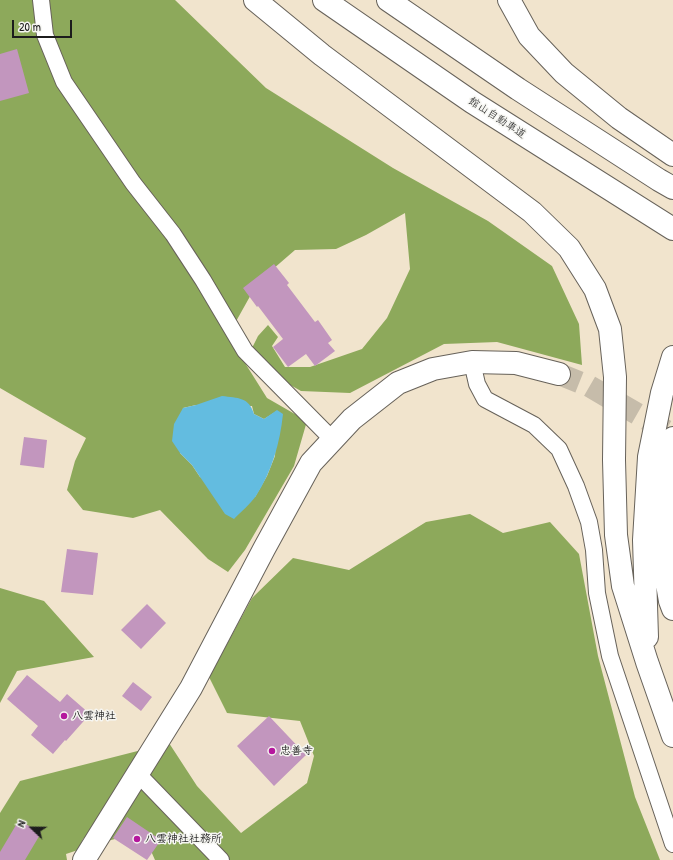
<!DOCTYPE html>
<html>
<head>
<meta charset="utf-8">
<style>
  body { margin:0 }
  #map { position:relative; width:673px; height:860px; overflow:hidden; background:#f1e4cd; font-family:"Patrick Hand",sans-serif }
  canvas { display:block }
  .north { position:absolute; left:12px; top:808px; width:40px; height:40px; -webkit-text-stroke:3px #f6f6f2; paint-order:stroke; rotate:292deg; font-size:11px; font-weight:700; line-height:16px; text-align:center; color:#1c1c1c }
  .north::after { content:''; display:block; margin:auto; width:14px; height:18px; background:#1c1c1c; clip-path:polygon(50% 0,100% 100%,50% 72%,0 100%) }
  .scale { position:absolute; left:12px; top:20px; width:60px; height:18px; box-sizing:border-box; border:2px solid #1c1c1c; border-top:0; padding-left:5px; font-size:12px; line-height:14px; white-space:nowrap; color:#1c1c1c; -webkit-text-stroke:3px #f6f6f2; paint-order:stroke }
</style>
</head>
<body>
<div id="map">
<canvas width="673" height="860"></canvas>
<div class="north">N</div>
<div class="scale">20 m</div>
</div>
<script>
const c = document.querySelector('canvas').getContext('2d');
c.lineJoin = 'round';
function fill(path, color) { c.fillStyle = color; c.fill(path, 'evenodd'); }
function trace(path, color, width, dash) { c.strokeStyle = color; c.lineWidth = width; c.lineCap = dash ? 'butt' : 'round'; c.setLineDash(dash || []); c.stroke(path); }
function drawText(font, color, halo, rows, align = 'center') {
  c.font = font + ' "Patrick Hand","Klee One",sans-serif'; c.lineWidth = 3; c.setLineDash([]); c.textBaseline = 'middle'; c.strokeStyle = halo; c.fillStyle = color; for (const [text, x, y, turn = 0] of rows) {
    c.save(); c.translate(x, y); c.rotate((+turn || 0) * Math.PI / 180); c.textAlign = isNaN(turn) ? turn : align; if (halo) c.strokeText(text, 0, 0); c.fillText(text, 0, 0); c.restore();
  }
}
fill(new Path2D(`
  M0,0H175L266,88L393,168L488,221L552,266L579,324L582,365L497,342L444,344L350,393L301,391L276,377L251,350L258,336L268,325L278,337L272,346L285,367H310L362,349L387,318L410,269L405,213L366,235L336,249L295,250L258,282L234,325L245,363L267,398L307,421L294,466L245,550L228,572L208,559L160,510L133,518L83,510L67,490L75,461L86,438L0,388ZM196,405L252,406L254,414L264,419L277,411L275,456L267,476L255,497L200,477L192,465L180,453L183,408Z
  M470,514L503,533L550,522L579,554L598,656L635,797L660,860H155L151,851L119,838L107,841L94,827L83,839L78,850L66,854L67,860H0V813L20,781L169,743L197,786L241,833L307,783L314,756L300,721L227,713L209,677L252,598L293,558L349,570L426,522Z
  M0,588L44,601L94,657L17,671L0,703Z`), '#8da95b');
fill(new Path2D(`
  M222,396C238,398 249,397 254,414L264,419L277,410L283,414C280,443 272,471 256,496C250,504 241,512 234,519L225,514L192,465L180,453L172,441L174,424L183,408L196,405Z`), '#63bce0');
fill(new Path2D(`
  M17,49L29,93L0,101V54Z
  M274,264L289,283L287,285L315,322L318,320L332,340L328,343L335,351L315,366L306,354L288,367L273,347L283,339L258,306L257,307L243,288Z
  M24,437L47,440L44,468L20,465Z
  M67,549L98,553L93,595L61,592Z
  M147,604L166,623L141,649L121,630Z
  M27,675L60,702L67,694L90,714L66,741L65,740L53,754L31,735L38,726L7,699Z
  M133,682L152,697L141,711L122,696Z
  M269,716L306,755L274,786L237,746Z
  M127,817L161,840L147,860L113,838Z
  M19,820L41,833L25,860H0V852Z`), '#c296be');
trace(new Path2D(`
  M559,374L589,386L672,434`), '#c6bcaa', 22, [22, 11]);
const street = new Path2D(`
  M41,0L45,35L64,82L133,183L173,234L203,280L245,351L333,440
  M472,362L477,384L485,399L534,425L559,449L576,486L589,522L594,550L597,593L610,656L673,844
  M138,774L221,860`);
const secondary = new Path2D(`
  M84,860L191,688L264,549L311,463L352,419L398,383L433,369L472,362L516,363L559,374`);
const highway = new Path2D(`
  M255,0L322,55L532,212L569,248L595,289L610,329L615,377L614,460L616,535L623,586L647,662L673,736
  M324,0L472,102L673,229
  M388,0L518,89L659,180L673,188
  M509,0L529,36L564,73L619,118L673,155
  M673,438L667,470L662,511V555L670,601L673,609
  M647,637L644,540L649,457L662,393L673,357`);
trace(street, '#67625a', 18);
trace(secondary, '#67625a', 24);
trace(highway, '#67625a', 24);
trace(street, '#fff', 16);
trace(secondary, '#fff', 22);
trace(highway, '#fff', 22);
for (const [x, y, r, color] of [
  [64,716,4,"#b5179e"],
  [272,751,4,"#b5179e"],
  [137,839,4,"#b5179e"]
]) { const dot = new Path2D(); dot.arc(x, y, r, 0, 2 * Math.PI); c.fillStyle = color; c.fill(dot); trace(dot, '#f6f6f2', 1.5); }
drawText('11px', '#1c1c1c', '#f6f6f2', [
  ["館山自動車道",497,118,33]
]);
drawText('bold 11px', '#1c1c1c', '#f6f6f2', [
  ["八雲神社",72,716],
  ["忠善寺",280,751],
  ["八雲神社社務所",145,839]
], 'left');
</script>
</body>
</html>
